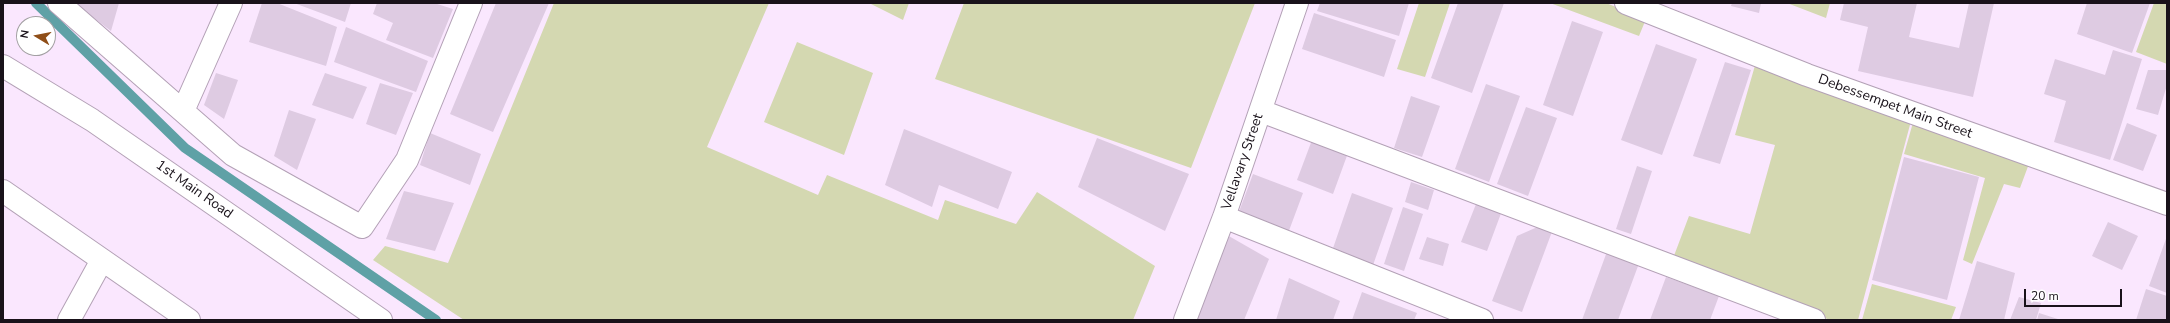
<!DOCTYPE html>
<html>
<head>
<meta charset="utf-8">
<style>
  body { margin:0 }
  #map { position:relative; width:2170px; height:323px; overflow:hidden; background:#fae7fe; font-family:"Nunito Sans",sans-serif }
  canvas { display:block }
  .frame { position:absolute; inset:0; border:4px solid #19121a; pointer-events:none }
  .north { position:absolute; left:16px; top:16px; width:40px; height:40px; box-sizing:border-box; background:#fff; border:1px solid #a3a0a3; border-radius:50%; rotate:280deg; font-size:11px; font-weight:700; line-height:16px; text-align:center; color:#19121a }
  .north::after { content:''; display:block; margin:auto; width:14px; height:18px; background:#8f4e18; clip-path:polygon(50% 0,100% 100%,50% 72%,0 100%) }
  .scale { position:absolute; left:2024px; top:289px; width:98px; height:18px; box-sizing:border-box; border:2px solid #19121a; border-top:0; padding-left:5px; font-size:12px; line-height:14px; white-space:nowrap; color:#19121a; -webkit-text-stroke:3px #fff; paint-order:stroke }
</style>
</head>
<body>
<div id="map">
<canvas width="2170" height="323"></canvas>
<div class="frame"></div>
<div class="north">N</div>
<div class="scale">20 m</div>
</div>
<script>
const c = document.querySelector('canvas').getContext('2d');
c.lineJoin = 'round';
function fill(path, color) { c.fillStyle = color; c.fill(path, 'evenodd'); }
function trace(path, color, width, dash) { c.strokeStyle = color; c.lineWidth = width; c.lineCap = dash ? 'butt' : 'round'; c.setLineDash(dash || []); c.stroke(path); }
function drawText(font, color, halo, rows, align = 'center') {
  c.font = font + ' "Nunito Sans",sans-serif'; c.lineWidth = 3; c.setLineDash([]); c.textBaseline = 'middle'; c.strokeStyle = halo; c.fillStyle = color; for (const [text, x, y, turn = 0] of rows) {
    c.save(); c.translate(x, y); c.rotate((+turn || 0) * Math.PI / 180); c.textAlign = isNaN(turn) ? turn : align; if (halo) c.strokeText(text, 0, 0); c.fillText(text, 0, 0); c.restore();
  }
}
fill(new Path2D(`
  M554,3H769L707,147L818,195L827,175L938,220L945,200L1016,224L1037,192L1155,266L1133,320H464L373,260L385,246L448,263Z
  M869,3H909L903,20Z
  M964,3H1255L1191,168L935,79Z
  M1419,3H1450L1425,77L1397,69Z
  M1550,3H1606L1646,19L1639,36Z
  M1787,3H1830L1826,18Z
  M2154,3H2167V64L2136,52Z
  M797,42L873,73L844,155L764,122Z
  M1756,62L1911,121L1858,320H1830L1672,261L1689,216L1750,234L1775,145L1735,135Z
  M1914,119L2030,161L2020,188L2004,184L1972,264L1963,260L1985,178L1904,154Z
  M1872,284L1956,307L1951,320H1862Z`), '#d4d8b1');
trace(new Path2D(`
  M36,3L185,148L436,320`), '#5fa1a6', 10);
fill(new Path2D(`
  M74,3H119L111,31Z
  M262,3H277L337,27L326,66L249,42Z
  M294,3H351L345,22Z
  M377,3H434L453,9L433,58L386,40L393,23L373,14Z
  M496,3H549L493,132L450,114Z
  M1320,3H1409L1399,36L1317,11Z
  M1458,3H1504L1472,93L1431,78Z
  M1732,3H1761L1759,13L1731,6Z
  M1844,3H1917L1909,37L1959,48L1969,3H1994L1973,97L1858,71L1868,27L1840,20Z
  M2087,3H2150L2132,53L2077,34Z
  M1314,13L1396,40L1384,77L1302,49Z
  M1572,21L1603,32L1573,116L1543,105Z
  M346,27L428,61L416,92L334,62Z
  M1656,44L1697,59L1662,155L1621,140Z
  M2113,50L2142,59L2110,160L2054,142L2066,101L2044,94L2055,59L2105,75Z
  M1725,62L1751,70L1720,164L1693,156Z
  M2148,70H2167V85L2158,115L2136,109Z
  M216,73L238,80L224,119L204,105Z
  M325,73L367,87L353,119L312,105Z
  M380,83L413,93L396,135L366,124Z
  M1486,84L1520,96L1489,182L1455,169Z
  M1411,96L1440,106L1422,157L1394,148Z
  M1526,107L1557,118L1528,196L1497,184Z
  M289,110L316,119L297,170L274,156Z
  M2127,123L2157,135L2143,171L2113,160Z
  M904,129L1012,172L998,209L939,185L932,207L885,185Z
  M430,133L481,154L470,185L420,165Z
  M1097,138L1189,174L1165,231L1078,187Z
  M1312,140L1348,153L1333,194L1297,180Z
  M1904,157L1979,177L1947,300L1872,280Z
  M1637,166L1652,171L1631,234L1616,229Z
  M1253,174L1303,193L1287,236L1237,217Z
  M1411,182L1434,190L1428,210L1405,202Z
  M404,191L454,203L435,251L386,239Z
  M1352,193L1393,208L1372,268L1331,254Z
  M1478,199L1503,208L1487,251L1461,242Z
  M1403,207L1423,214L1404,271L1384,264Z
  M2108,222L2138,236L2122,270L2092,256Z
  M1542,225L1553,229L1522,312L1492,301L1517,236Z
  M1227,235L1269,259L1244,320H1194Z
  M2167,236V293L2149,286Z
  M1427,237L1449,244L1443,266L1419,259Z
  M1609,246L1641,258L1618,320H1582Z
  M1977,261L2015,273L2004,320H1959Z
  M1666,277L1719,296L1710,320H1650Z
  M1289,278L1340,301L1333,320H1276Z
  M2146,289L2167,296V320H2136Z
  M1362,292L1417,313L1414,320H1352Z
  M2019,297L2041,303L2036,320H2010Z
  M2039,313L2061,320H2037Z`), '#decbe2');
const minor = new Path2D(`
  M59,3L233,155L362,227L407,160L471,3
  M1626,3L1807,75L2167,204
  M3,66L92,120L381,320
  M183,111L231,3
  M1261,111L1814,320
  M3,191L189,320
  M1224,217L1482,320
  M69,320L102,260
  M1185,320L1224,217L1297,3`);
trace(minor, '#b3a1b6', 24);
trace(minor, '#fff', 22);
drawText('14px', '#19121a', '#fff', [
  ["Debessempet Main Street",1895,107,20],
  ["Vellavary Street",1243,162,-71],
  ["1st Main Road",194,190,35]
]);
</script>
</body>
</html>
